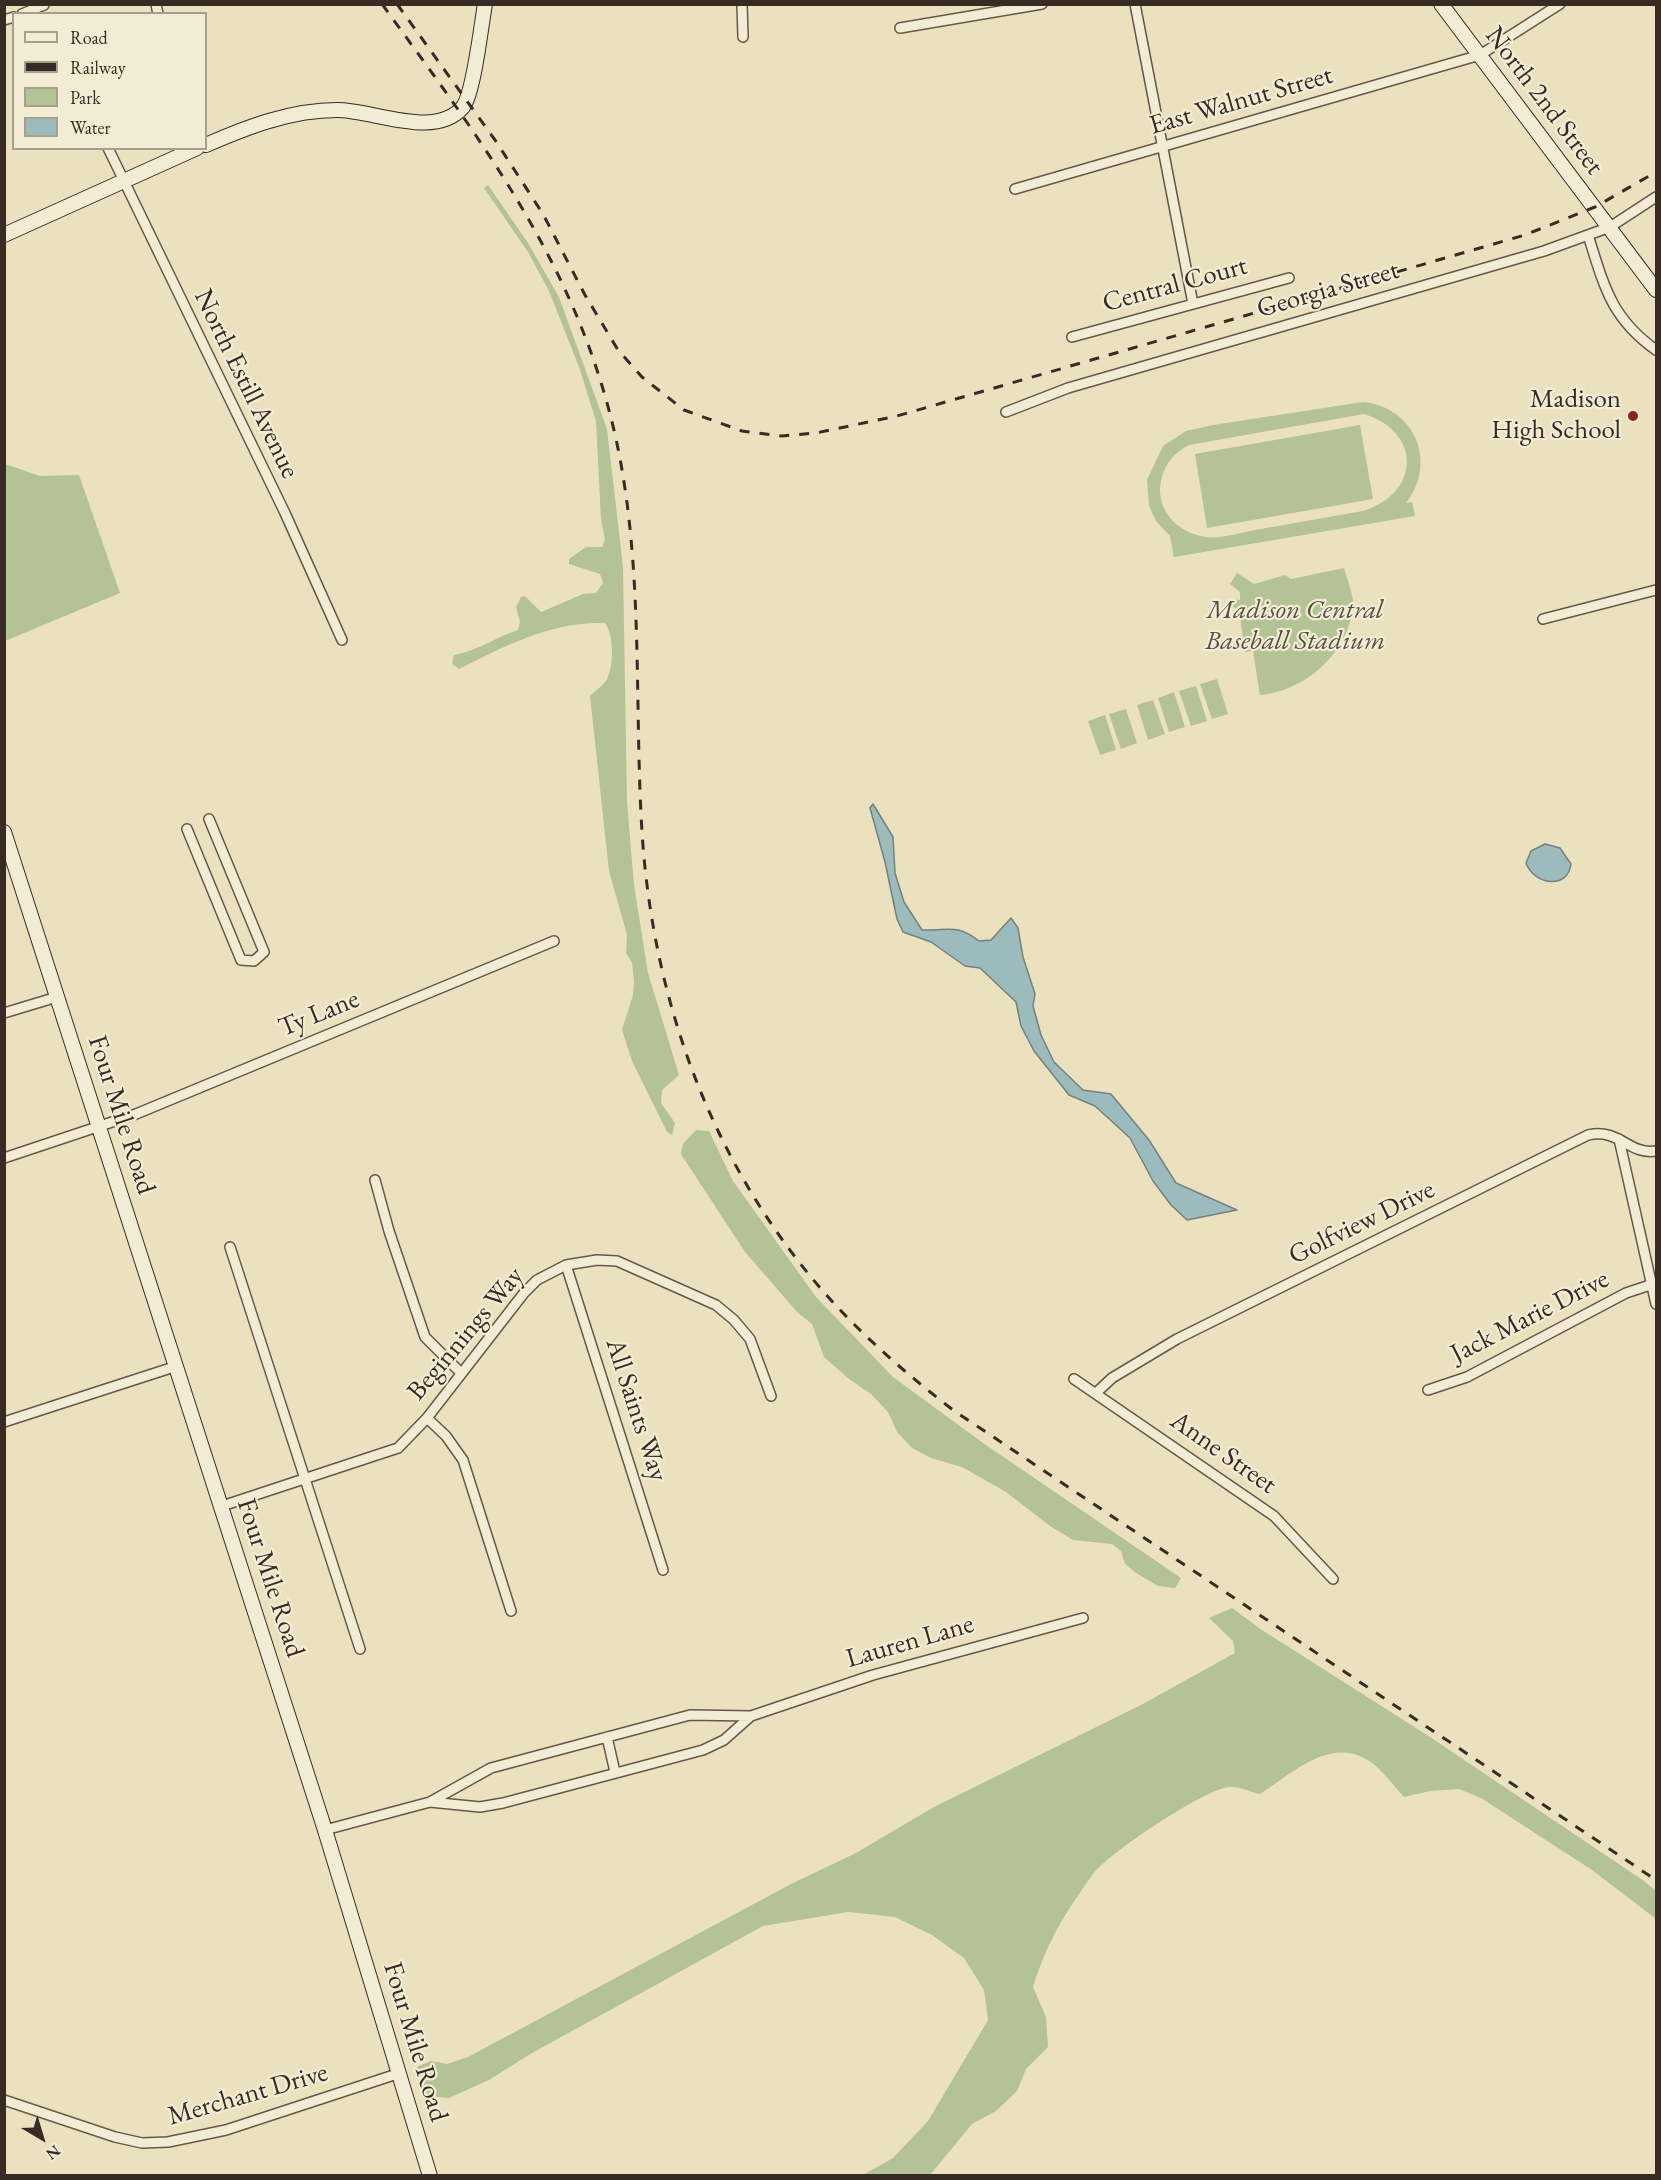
<!DOCTYPE html>
<html>
<head>
<meta charset="utf-8">
<style>
  body { margin:0 }
  #map { position:relative; width:1661px; height:2180px; overflow:hidden; background:#ebe1bf; font-family:"EB Garamond",serif }
  canvas { display:block }
  .frame { position:absolute; inset:0; border:6px solid #372b23; pointer-events:none }
  .legend { position:absolute; left:12px; top:12px; width:195px; height:138px; box-sizing:border-box; background:#f2ecd5; border:2px solid #a79f8e; margin:0; padding:8px 10px; list-style:none; font-size:18px; color:#372b23 }
  .legend li { display:flex; align-items:center; gap:12px; height:30px }
  .legend b { width:30px; border:2px solid #a79f8e }
  .north { position:absolute; left:12px; top:2108px; width:60px; height:60px; -webkit-text-stroke:4px #f2ecd5; paint-order:stroke; rotate:142deg; font-size:16px; font-weight:700; line-height:24px; text-align:center; color:#372b23 }
  .north::after { content:''; display:block; margin:auto; width:21px; height:27px; background:#372b23; clip-path:polygon(50% 0,100% 100%,50% 72%,0 100%) }
</style>
</head>
<body>
<div id="map">
<canvas width="1661" height="2180"></canvas>
<div class="frame"></div>
<ul class="legend">
<li><b style="height:8px;background:#f2ecd5"></b>Road</li>
<li><b style="height:8px;background:#372b23"></b>Railway</li>
<li><b style="height:16px;background:#b3c395"></b>Park</li>
<li><b style="height:16px;background:#9cbbbc"></b>Water</li>
</ul>
<div class="north">N</div>
</div>
<script>
const c = document.querySelector('canvas').getContext('2d');
c.lineJoin = 'round';
function fill(path, color) { c.fillStyle = color; c.fill(path, 'evenodd'); }
function trace(path, color, width, dash) { c.strokeStyle = color; c.lineWidth = width; c.lineCap = dash ? 'butt' : 'round'; c.setLineDash(dash || []); c.stroke(path); }
function drawText(font, color, halo, rows, align = 'center') {
  c.font = font + ' "EB Garamond",serif'; c.lineWidth = 4.5; c.setLineDash([]); c.textBaseline = 'middle'; c.strokeStyle = halo; c.fillStyle = color; for (const [text, x, y, turn = 0] of rows) {
    c.save(); c.translate(x, y); c.rotate((+turn || 0) * Math.PI / 180); c.textAlign = isNaN(turn) ? turn : align; if (halo) c.strokeText(text, 0, 0); c.fillText(text, 0, 0); c.restore();
  }
}
fill(new Path2D(`
  M488,185L528,243L559,297L607,429L623,567L627,802L634,885L648,973L679,1075L662,1090L661,1103L675,1123L672,1135L667,1132L632,1061L622,1030L633,995L634,981L632,963L626,953L627,935L609,871L590,696C595,691 604,685 607,679C614,665 614,635 605,623C553,621 504,646 459,669L452,664L454,655C477,651 496,637 518,630L520,622L516,607L521,597L525,596L541,612L583,594L596,593L603,583L600,574L569,564V559L586,547H602L605,539L601,520L596,421L579,367L549,291L528,252L484,188Z
  M1363,402C1415,407 1438,463 1406,503L1412,502L1415,516L1174,557L1170,536L1156,521L1149,506L1147,480L1163,446L1186,431L1213,425ZM1364,414C1422,432 1421,493 1363,511C1327,517 1291,524 1255,530C1239,533 1221,539 1205,537C1180,533 1159,514 1160,488C1162,467 1172,454 1189,445Z
  M1360,425L1373,499L1207,528L1195,454Z
  M5,464L40,476L79,475L120,593L5,641Z
  M1344,568C1347,580 1355,597 1353,609C1346,655 1305,691 1260,695L1253,651L1245,652L1239,610L1231,606L1234,599L1240,600V592L1230,584L1237,573L1254,584L1285,575L1291,579Z
  M1217,679L1228,714L1212,719L1200,684Z
  M1196,686L1207,721L1191,726L1179,691Z
  M1174,692L1185,727L1169,732L1158,698Z
  M1153,700L1165,734L1148,740L1137,705Z
  M1126,709L1137,743L1121,749L1109,714Z
  M1105,715L1116,750L1100,755L1088,721Z
  M696,1130L709,1131L733,1181L816,1297L893,1377L983,1443L1181,1578L1175,1588L1158,1586L1136,1573L1125,1564L1121,1551L1112,1544L1073,1540L1050,1526L1006,1492L962,1467L931,1458L912,1448L897,1432L888,1412L871,1394L849,1379L824,1357L812,1324L798,1313L745,1252L681,1154L683,1144Z
  M1232,1608L1262,1630L1427,1735L1644,1881L1656,1891V1919L1592,1870L1481,1798L1459,1789L1430,1791L1404,1797C1393,1785 1379,1765 1364,1758C1327,1739 1290,1775 1260,1794C1251,1792 1239,1786 1229,1787C1204,1789 1108,1854 1093,1874C1065,1913 1048,1940 1033,1987L1046,2017L1048,2047L1026,2069L1017,2091L996,2111L972,2124L930,2175H863L893,2158L928,2121L988,2020L984,1990L964,1958L932,1935L895,1917L848,1912L763,1926L532,2053L489,2080L449,2098L429,2096L420,2085L417,2067L431,2061L447,2064L468,2057L791,1884L854,1854L934,1807L1141,1705L1235,1653L1233,1641L1209,1618Z`), '#b3c395');
const water = new Path2D(`
  M873,804L893,837L895,873L904,902L922,930C948,931 956,923 979,941L991,940L1011,918L1018,928L1023,957L1035,994L1033,1006L1041,1035L1054,1062L1083,1090L1111,1094L1149,1140L1176,1183L1237,1210L1187,1220L1171,1205L1153,1181L1130,1138L1095,1106L1069,1095L1034,1051L1021,1026L1016,1002L980,968L965,966L931,942L903,932L897,919L885,862L870,808Z
  M1545,844L1560,848L1571,864C1568,890 1534,885 1526,863L1531,851Z`);
fill(water, '#9cbbbc');
trace(water, '#74817f', 1.5);
const street = new Path2D(`
  M156,4L158,14
  M742,4L743,37
  M1135,4L1193,304
  M22,14L44,5
  M4,20L14,17
  M900,28L1042,4
  M108,148L285,513L342,640
  M1015,189L1480,55L1560,4
  M1588,235C1604,286 1611,318 1656,350
  M1072,337L1289,278
  M1006,412L1068,388L1544,251L1610,227L1656,197
  M1543,619L1656,590
  M187,829L241,960L254,961L264,952L209,819
  M4,1013L57,997
  M1619,1139L1656,1304
  M4,1158L136,1114L554,941
  M375,1180L389,1231L425,1337L460,1372
  M230,1247L360,1649
  M566,1265L663,1570
  M1074,1379L1274,1516L1333,1579
  M1428,1390L1467,1377L1626,1293L1653,1284
  M1096,1393L1112,1378L1177,1339L1588,1135C1620,1128 1628,1155 1656,1151
  M427,1418L446,1436L463,1460L511,1611
  M4,1422L177,1366
  M222,1506L398,1448L427,1418L524,1293L537,1280L566,1265L597,1260L617,1261L716,1305L734,1320L750,1339L771,1396
  M607,1737L615,1772
  M430,1802L480,1807L503,1803L703,1750L724,1740L751,1716
  M325,1830L430,1802L491,1768L690,1715L751,1716L873,1675L1083,1618
  M4,2100L115,2137L142,2143L168,2142L226,2130L400,2073`);
const secondary = new Path2D(`
  M1441,4L1656,290
  M206,145C247,127 291,110 337,110C374,110 435,140 463,107C474,92 481,26 485,4
  M4,235L197,148
  M4,832L325,1830L430,2176`);
trace(street, '#64584a', 12);
trace(secondary, '#372b23', 16);
trace(street, '#f2ecd5', 9);
trace(secondary, '#f2ecd5', 14);
trace(new Path2D(`
  M382,4C483,143 578,267 616,439C644,567 634,702 642,832C653,1004 714,1170 830,1299C867,1340 909,1376 953,1410L1656,1880
  M397,4L495,140L543,214L585,295L618,350L642,377L684,410L742,431L782,436L816,433L897,416L1525,235L1595,207L1656,172`), '#372b23', 3, [10, 10]);
for (const [x, y, r, color] of [
  [1633,416,6,"#8f2418"]
]) { const dot = new Path2D(); dot.arc(x, y, r, 0, 2 * Math.PI); c.fillStyle = color; c.fill(dot); trace(dot, '#f2ecd5', 2); }
drawText('27px', '#372b23', '#f2ecd5', [
  ["East Walnut Street",1241,101,-16],
  ["North 2nd Street",1544,101,53],
  ["Central Court",1175,285,-15],
  ["Georgia Street",1328,290,-16],
  ["North Estill Avenue",246,384,64],
  ["Ty Lane",319,1014,-22],
  ["Four Mile Road",121,1115,72],
  ["Golfview Drive",1362,1223,-26],
  ["Jack Marie Drive",1530,1317,-27],
  ["Beginnings Way",466,1334,-50],
  ["All Saints Way",636,1410,72],
  ["Anne Street",1223,1453,35],
  ["Four Mile Road",270,1578,72],
  ["Lauren Lane",910,1642,-16],
  ["Four Mile Road",415,2042,73],
  ["Merchant Drive",248,2095,-16]
]);
drawText('27px', '#372b23', '#f2ecd5', [
  ["Madison",1621,400],
  ["High School",1621,431]
], 'right');
drawText('italic 27px', '#565140', '#f2ecd5', [
  ["Madison Central",1295,611],
  ["Baseball Stadium",1295,642]
]);
</script>
</body>
</html>
